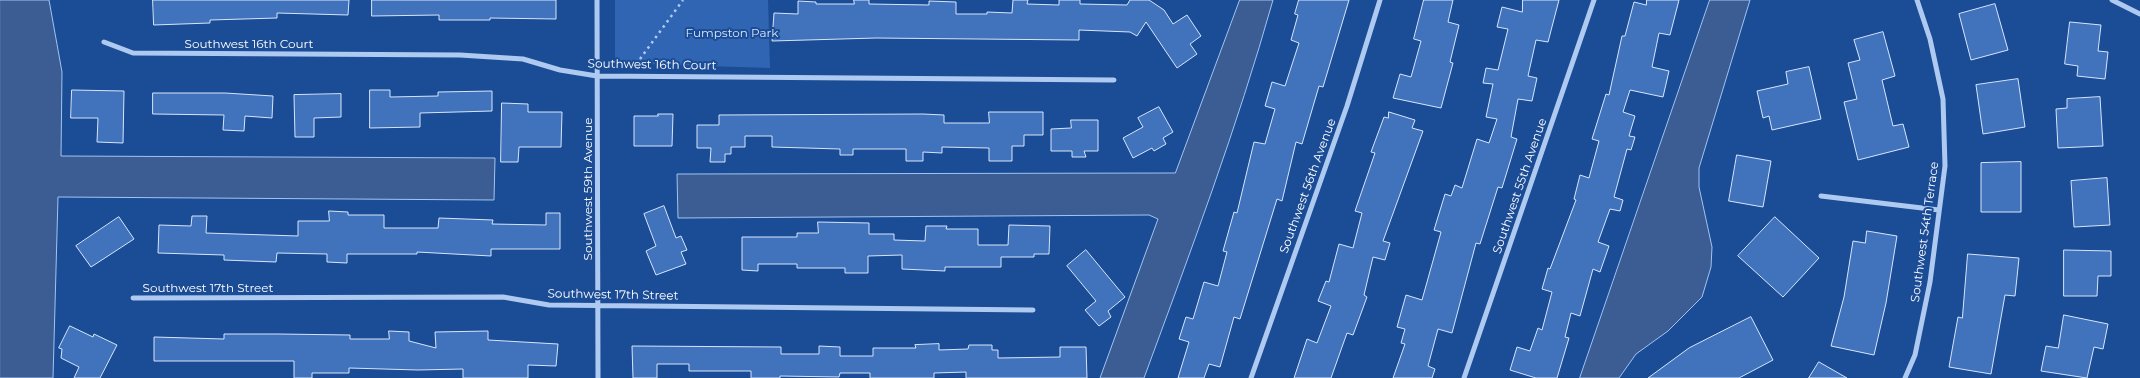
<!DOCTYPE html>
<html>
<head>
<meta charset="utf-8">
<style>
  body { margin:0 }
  canvas { display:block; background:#1b4c96 }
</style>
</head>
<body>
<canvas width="2140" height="378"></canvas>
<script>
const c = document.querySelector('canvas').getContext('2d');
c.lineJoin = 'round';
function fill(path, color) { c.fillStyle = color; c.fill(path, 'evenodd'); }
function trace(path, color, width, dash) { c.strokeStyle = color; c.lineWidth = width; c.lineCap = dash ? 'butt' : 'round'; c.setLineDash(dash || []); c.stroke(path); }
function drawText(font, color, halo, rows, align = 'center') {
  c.font = font + ' Montserrat,sans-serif'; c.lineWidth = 4; c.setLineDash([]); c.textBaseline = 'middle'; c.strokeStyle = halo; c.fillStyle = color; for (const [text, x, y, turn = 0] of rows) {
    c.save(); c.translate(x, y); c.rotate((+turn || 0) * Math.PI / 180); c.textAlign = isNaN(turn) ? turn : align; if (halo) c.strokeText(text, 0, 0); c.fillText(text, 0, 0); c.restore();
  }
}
fill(new Path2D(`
  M615,0H768L770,68L615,63Z`), '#3065b4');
const water = new Path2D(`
  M0,0H49L62,72L61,156L495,158L494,200L58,197L53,378H0Z
  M1240,0H1273C1237,128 1190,253 1144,378H1100L1158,219L1149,215L678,218L677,174L1175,173Z
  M1710,0H1750L1699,168V187L1712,247L1711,267L1702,297L1668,331L1636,354L1619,378H1580Z`);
fill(water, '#3b5d93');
trace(water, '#a2c4f1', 1);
const building = new Path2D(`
  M153,0H349L348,15L277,13V18L210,20V23L154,25Z
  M372,0H556V19L490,18V20H439V15L372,16Z
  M854,0H869V4L929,5V1L956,2V14H987V12L1012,13L1013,0H1028L1027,4L1059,5V0H1080V4L1127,5L1130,0H1149L1164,10L1173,24L1187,15L1201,36L1190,44L1197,54L1177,68L1146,22L1137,36L1130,32L1079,30V40L876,38L772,41L774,13L798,14V1L816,2V4H854Z
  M1299,0H1349L1323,87L1319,86L1302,144L1296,142L1282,201L1277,199L1240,319L1234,317L1220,367L1209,364L1204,378H1178L1189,342L1179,339L1186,317L1193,319L1204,282L1218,286L1227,252L1223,251L1234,212L1237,213L1254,142L1265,144L1275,109L1265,106L1272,82L1285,86L1299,43L1291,40L1298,15L1295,14Z
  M1424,0H1453L1448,22L1459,25L1450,62L1453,63L1441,108L1393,98L1400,74L1411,77L1421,41L1414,39Z
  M1523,0H1559L1548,42L1536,40L1528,76L1537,78L1532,101L1518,99L1511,137L1517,139L1502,188L1498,187L1480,244L1476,243L1452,333L1438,329L1428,366L1435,369L1432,378H1393L1405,344L1401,343L1405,329L1397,327L1406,295L1422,300L1441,232L1434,230L1445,194L1451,196L1455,185L1462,188L1477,139L1489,143L1497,119L1486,117L1493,84L1483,83L1486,68L1498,70L1508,29L1497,27L1502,7L1522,12Z
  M1647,0H1679L1670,35L1659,33L1652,67L1669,71L1663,97L1630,90L1623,112L1635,116L1629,136L1635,137L1631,150L1627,149L1614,197L1623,200L1620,211L1610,209L1598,242L1609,246L1600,272L1593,269L1580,316L1571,313L1565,337L1569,338L1557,378H1536L1510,370L1517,347L1530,351L1538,328L1542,330L1552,292L1542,289L1548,268L1550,269L1576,200L1574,199L1580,175L1589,178L1599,141L1592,139L1606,94L1609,95L1622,36H1625L1634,2L1646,5Z
  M1995,4L2008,50L1971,60L1959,14Z
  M2070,22L2101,25L2098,51L2108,52L2105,79L2077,76L2078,66L2065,64Z
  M1883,32L1895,76L1882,80L1893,126L1903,124L1909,147L1858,160L1844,102L1857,99L1848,63L1860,60L1854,40Z
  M1809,67L1821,119L1772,130L1769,116L1763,118L1757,91L1788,84L1786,72Z
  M2018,79L2025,127L1983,134L1976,85Z
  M72,90L124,91L123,143L97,142L98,118H71Z
  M370,90H390V97L438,96V92L492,91V111L420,113V127L370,128Z
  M153,93H225L273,96L272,118L245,116L244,131L223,130L224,115L153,114Z
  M341,94V117L314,118V137H295L294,95Z
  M2100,97L2103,146L2058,148L2056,109L2067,108V99Z
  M502,103L528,104V112H562L561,147H519L518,162H501Z
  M1159,107L1173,132L1163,138L1166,144L1154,151L1152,148L1133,158L1123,138L1143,127L1138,118Z
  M989,112H1043V135H1024V146H1012V161H989V148L942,147V153L923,152V161H906V149H853V155H840V149L772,147V136H745V147H731V154H725V162H710L711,148H697V125H719V115L923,114L944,115V123H989Z
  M1389,112L1415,120L1412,128L1423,131L1383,241L1390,243L1385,260L1373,257L1364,295L1367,297L1353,335L1347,333L1331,378H1294L1307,339L1317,343L1331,306L1318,301L1326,281L1329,282L1339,244L1353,248L1362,213L1355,211L1375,153L1371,152L1384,117L1388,118Z
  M658,114H673L672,146H634V116H658Z
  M1071,120H1098V151H1084L1086,157H1072V151H1051V129L1071,128Z
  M1737,155L1771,161L1763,207L1729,201Z
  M2021,162V212H1981V163Z
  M2107,178L2110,225L2074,227L2071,181Z
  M664,206L676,238L681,236L687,250L681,252L686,264L656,275L646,251L656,246L644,214Z
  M329,211L348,212V215H384V228H438L439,218L493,220L492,224L546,225V213H560V249H491V256L417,252V254H347V263L327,262V254L277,253L276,262L224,260V255L158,253L159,225L191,226L192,216H207L206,233L298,236V221H329Z
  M119,217L134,239L91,267L76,246Z
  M1775,217L1819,258L1783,297L1738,256Z
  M818,222L869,223V234H894V240L925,241L926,226H947L946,229H978V245H1008L1009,225L1050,226L1049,254H1034V257H1001V267H945V271L902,269V255L868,256V273H845V268H797V264H758V271L742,270V237H797V233H818Z
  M1867,231L1897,236L1886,303L1874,355L1831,346L1844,297L1853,241L1865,243Z
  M1086,250L1125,297L1108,311L1111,317L1099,326L1085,310L1096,301L1067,266Z
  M2064,250L2111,251V276H2098L2097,296H2064Z
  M1968,254L2019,258L2015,296L2005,295L1991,374L1949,367L1958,317L1962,318Z
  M2064,315L2108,324L2103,349L2094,347L2087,378L2041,371L2046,346L2058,348Z
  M1751,317L1773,360L1739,378H1648L1689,348Z
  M70,326L93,337L94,334L117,345L100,378H74L79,367L61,358L62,349L59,348Z
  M389,331L409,332V341L436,348L435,332L488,331V340L558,344L556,366L528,365V378H463V369L418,370L349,368V373H312V378H294V361H154V337L224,339V334H279L350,335V339H389Z
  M939,344V350L968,349L969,345H992V350H998V358L1060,357V347H1086L1087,378H966V372L934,373V378H870V373H840L839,377L780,376V378H751V371H689V364H657V378H633L632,346L781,347V354H819V346L840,347V356H873V348H916L915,345Z
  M1819,362L1847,378H1809Z`);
fill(building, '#4073bc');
trace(building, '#d6e5fb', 1);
trace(new Path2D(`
  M640,59L683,0`), '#afcaf0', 2.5, [2.5, 4]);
trace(new Path2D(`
  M597,0L598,378
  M2112,0L2140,14
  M104,42L133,53L460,55L523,59L560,70L597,76L1114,80
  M1821,196L1939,210
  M133,298L503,297L549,305L1033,310
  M1251,378L1347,106L1380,0
  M1464,378L1594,0
  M1905,378L1915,355L1930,282L1945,166L1943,99L1930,39L1917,0`), '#afcaf0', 5);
drawText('12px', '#d6e5fb', '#1b4c96', [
  ["Fumpston Park",732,33]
]);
drawText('12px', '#fff', '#1b4c96', [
  ["Southwest 16th Court",249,44],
  ["Southwest 16th Court",652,65,1],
  ["Southwest 56th Avenue",1308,186,-70],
  ["Southwest 55th Avenue",1520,186,-71],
  ["Southwest 59th Avenue",588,189,-90],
  ["Southwest 54th Terrace",1925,232,-82],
  ["Southwest 17th Street",208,288],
  ["Southwest 17th Street",613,295,1]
]);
</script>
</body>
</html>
